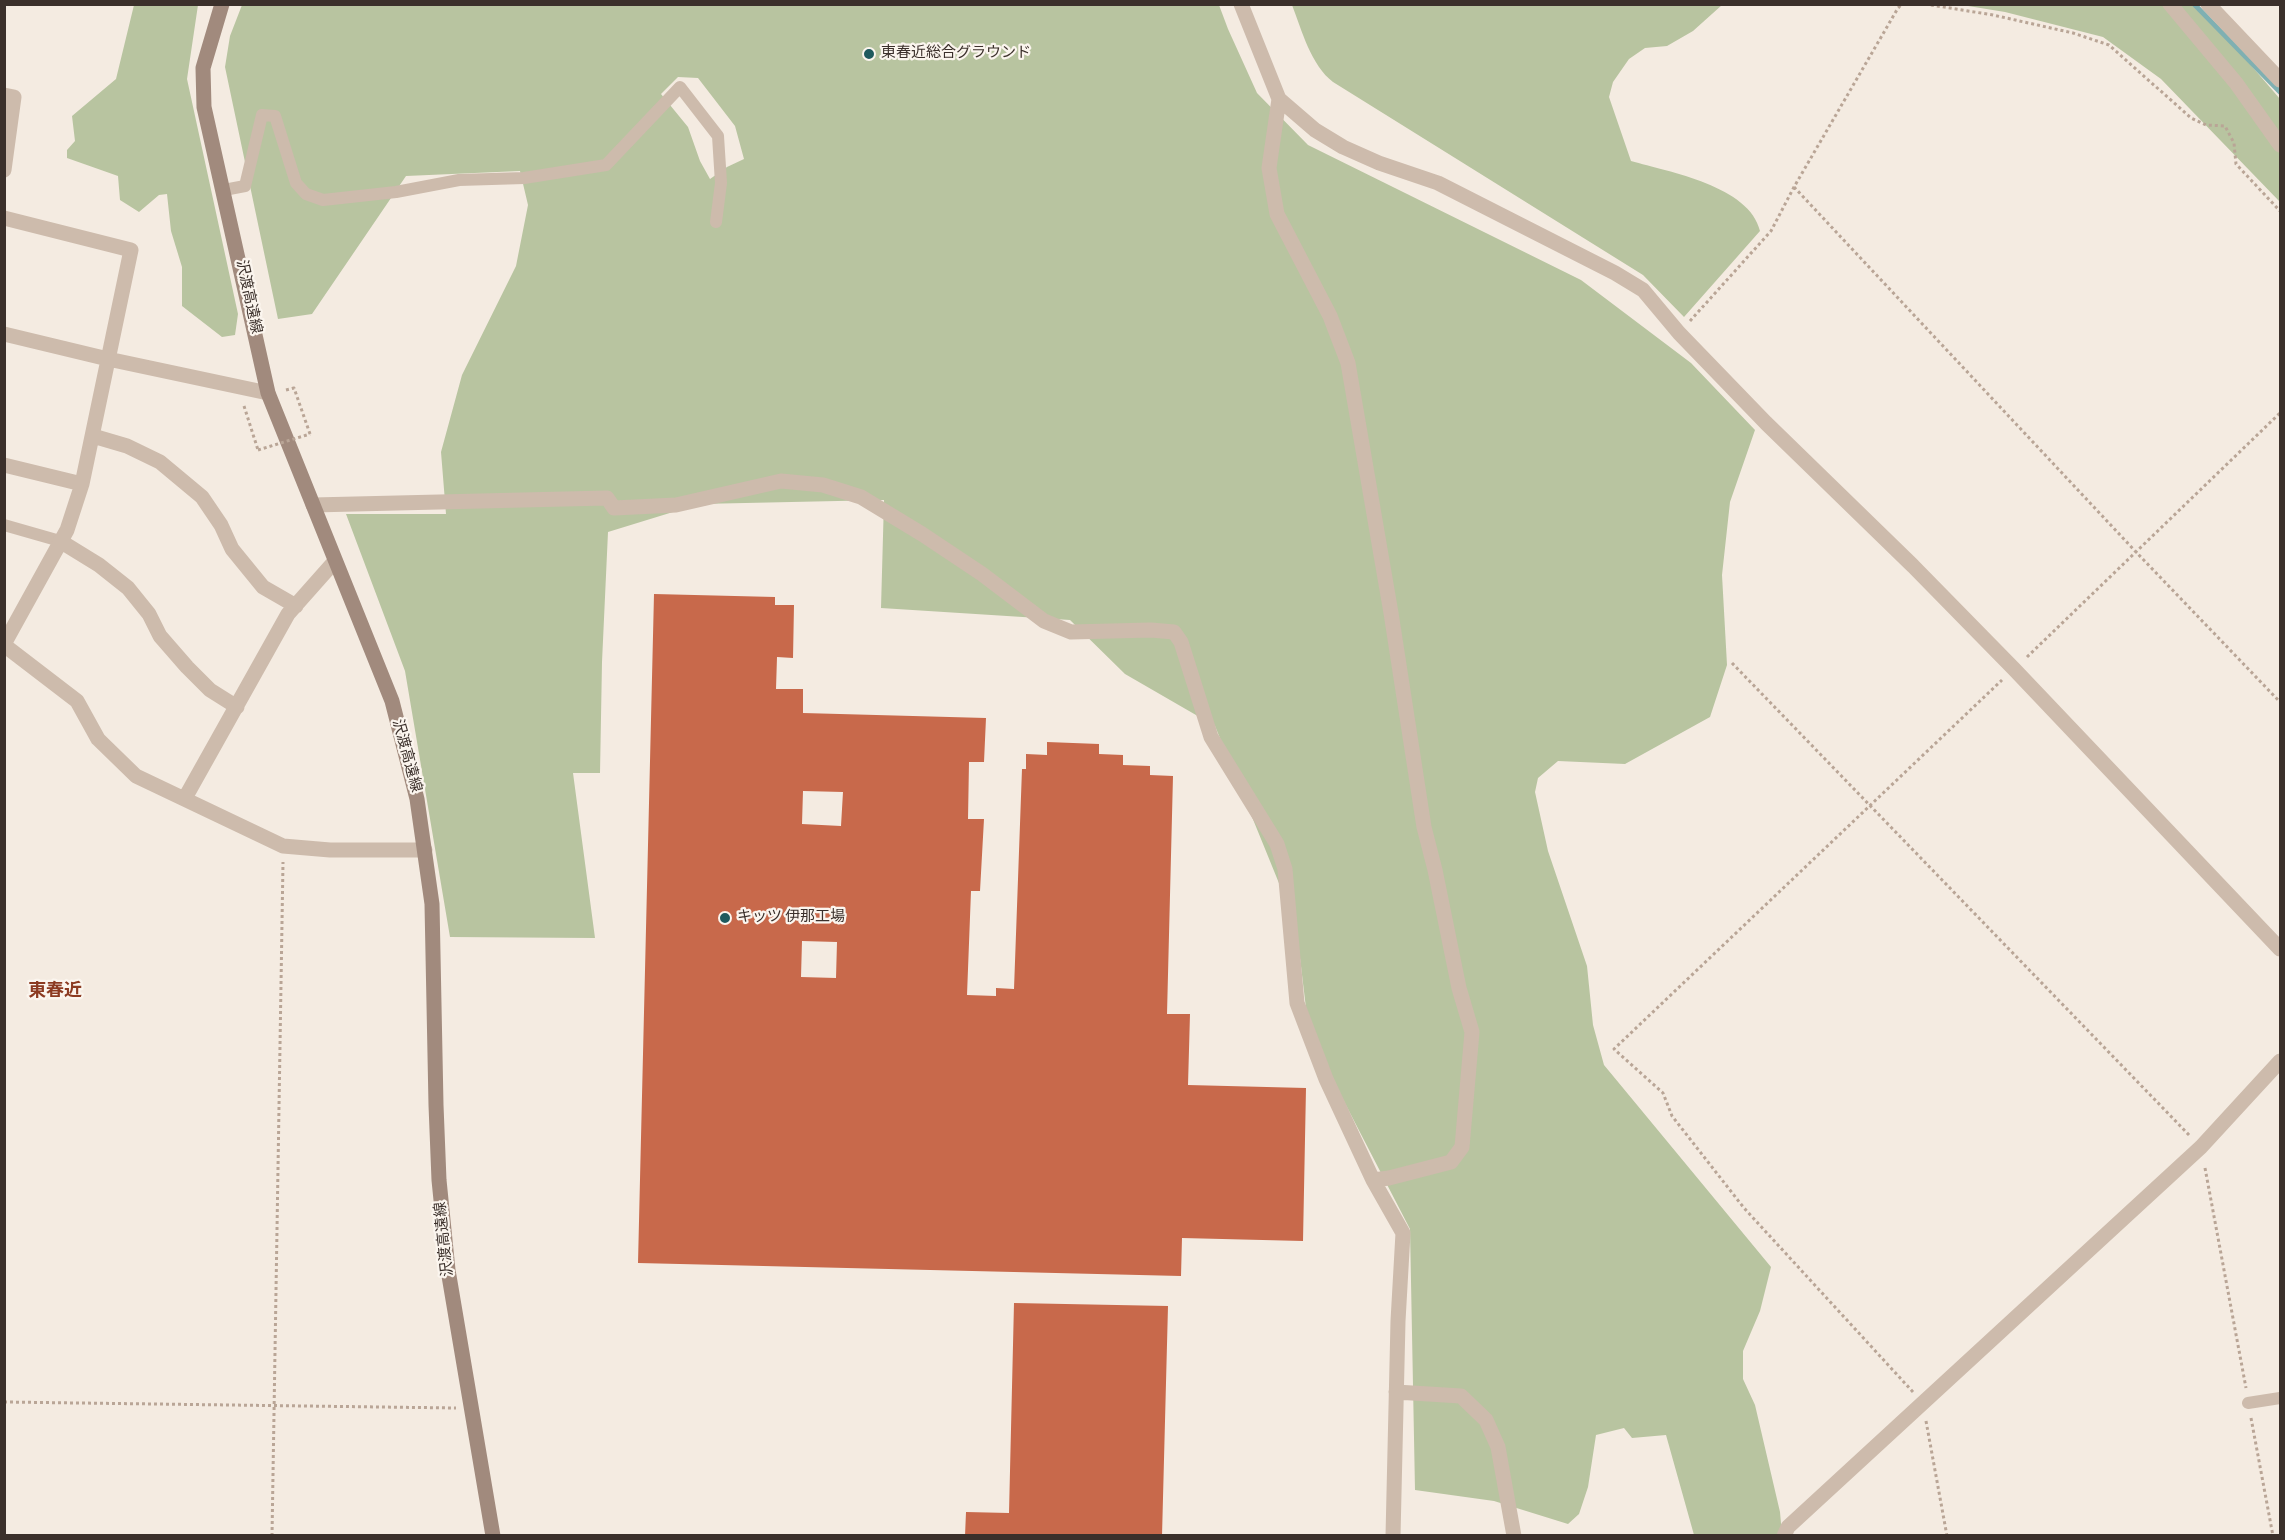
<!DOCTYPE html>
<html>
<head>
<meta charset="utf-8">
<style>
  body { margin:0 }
  #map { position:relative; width:2285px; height:1540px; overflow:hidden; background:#f4ebe1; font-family:"Source Sans 3",sans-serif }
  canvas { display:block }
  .frame { position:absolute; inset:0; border:6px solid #3b302b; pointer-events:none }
</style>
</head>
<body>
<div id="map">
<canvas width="2285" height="1540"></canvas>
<div class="frame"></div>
</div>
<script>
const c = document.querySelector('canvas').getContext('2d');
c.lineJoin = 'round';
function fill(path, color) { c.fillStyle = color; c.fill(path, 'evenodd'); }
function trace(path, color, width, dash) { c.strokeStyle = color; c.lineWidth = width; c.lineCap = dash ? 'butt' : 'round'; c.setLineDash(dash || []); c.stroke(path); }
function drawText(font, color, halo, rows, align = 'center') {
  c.font = font + ' "Source Sans 3","Noto Sans JP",sans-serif'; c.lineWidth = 4.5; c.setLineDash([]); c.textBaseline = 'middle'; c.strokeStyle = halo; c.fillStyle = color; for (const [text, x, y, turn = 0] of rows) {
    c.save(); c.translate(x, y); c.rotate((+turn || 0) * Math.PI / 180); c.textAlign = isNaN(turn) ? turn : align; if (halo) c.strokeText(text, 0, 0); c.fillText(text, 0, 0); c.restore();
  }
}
fill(new Path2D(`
  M134,5H198L187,79L238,314L235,335L222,337L182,306V267L171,231L167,194L159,195L139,212L120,200L118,176L67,158V150L75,141L72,116L116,79Z
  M242,5H1219L1228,29L1257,93L1308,145L1581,280L1691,363L1755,430L1730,502L1722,575L1727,665L1710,717L1625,764L1558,761L1538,778L1535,792L1548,851L1587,966L1593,1025L1604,1065L1771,1267L1760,1311L1743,1351V1379L1755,1405L1780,1512L1782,1535H1694L1666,1435L1632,1438L1624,1428L1596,1435L1588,1487L1579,1514L1568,1524L1494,1501L1415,1490L1410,1229L1335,1084L1306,1008L1296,925L1215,726L1125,674L1070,620L881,608L884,500L699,504L608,532L602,662L600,773H573L595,938L450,937L405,671L346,514H446L441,452L462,375L516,266L528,205L520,171L406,176L312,314L278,319L225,67L230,36ZM678,77L698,78L735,126L744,159L727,167L710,179L700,161L688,127L661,94Z
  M1292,5H1722L1693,31L1667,46L1645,48L1629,59L1613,82L1609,97L1631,161C1669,172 1750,186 1760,231L1684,317L1643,275L1333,82C1311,65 1302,31 1292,5Z
  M1962,5H2194L2213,21L2280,99V202L2161,79L2103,37L2005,12Z`), '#b8c4a0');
trace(new Path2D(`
  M2194,4L2280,92`), '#7fb0b2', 5);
fill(new Path2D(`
  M654,594L775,597V605H794L793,658L777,657L776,689H803V713L986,718L984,762H969L968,819H984L980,891H971L967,995L996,996V988L1014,989L1022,769H1026V754L1047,755V742L1099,744V754L1123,755V765L1150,766V775L1173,776L1167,1014H1190L1188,1085L1306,1088L1303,1241L1182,1238L1181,1276L638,1263ZM803,791L843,792L841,826L802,824ZM802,941L837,942L836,978L801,977Z
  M1014,1303L1168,1306L1162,1536H965L966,1512L1009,1513Z`), '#c8694b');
trace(new Path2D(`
  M1925,4L1993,15L2073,33L2109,45L2191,118L2206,125L2225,126L2234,143L2236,164L2280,211
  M1794,187L2136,552L2280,702
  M1690,321L1771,231L1794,187L1898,8L1902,4
  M286,390L294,388L310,434
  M244,406L258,450
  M2027,657L2280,413
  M1732,663L2190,1136
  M2205,1168L2246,1388
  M1913,1392L1744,1208L1672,1116L1663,1093L1614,1049L2002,680
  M4,1402L456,1408
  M2251,1418L2273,1536
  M1926,1421L1947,1536
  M272,1536L283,862`), '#b9a596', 3, [3, 3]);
trace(new Path2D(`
  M224,190L245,186L262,115L275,116L296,183L306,194L323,200L396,192L459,180L524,178L606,165L680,87L718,136L721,183L716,222
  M4,525L60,541
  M2248,1403L2280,1398`), '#cdbbac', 12);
trace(new Path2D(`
  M1241,4L1279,99L1315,130L1343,147L1379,163L1438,183L1615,273L1643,290L1679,333L1766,423L1913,566L2014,669L2280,949
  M2170,4L2236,83L2280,145
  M2208,4L2280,80
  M4,95L14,97L4,170
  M1279,99L1269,168L1277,214L1330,316L1348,363L1391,613L1424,827L1435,870L1459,988L1472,1032L1462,1147L1451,1162L1389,1178L1373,1180
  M4,218L131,250L82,484L67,530L4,644
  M4,334L108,359L268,393
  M93,436L127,446L160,462L202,497L221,525L232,549L263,587L296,606
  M4,465L82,484
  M313,505L607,498L614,508L676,505L781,481L823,485L861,497L922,534L982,574L1044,621L1071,632L1151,630L1174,632L1181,642L1211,737L1277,844L1285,869L1297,1003L1326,1079L1373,1180L1403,1233L1398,1321L1393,1536
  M60,541L99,565L128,588L149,614L160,636L187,667L210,690L237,707
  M4,645L77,701L98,739L136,776L283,846L330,850H425
  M185,798L288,614L335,561
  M1396,1392L1461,1396L1486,1420L1498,1447L1514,1536
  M1784,1536L1788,1527L2201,1147L2280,1061`), '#cdbbac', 15);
trace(new Path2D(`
  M222,4L203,68L204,107L268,393L392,701L417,799L432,904L436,1105L439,1180L448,1270L493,1536`), '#a18a7d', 15);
trace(new Path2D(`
  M258,450L310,434`), '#b9a596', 3, [3, 3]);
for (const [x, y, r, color] of [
  [869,54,6,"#1f5a5e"],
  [725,918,6,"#1f5a5e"]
]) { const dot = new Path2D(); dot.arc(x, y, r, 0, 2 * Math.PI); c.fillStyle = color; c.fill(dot); trace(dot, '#fbf5ee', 2); }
drawText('15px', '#3b302b', '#fbf5ee', [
  ["東春近総合グラウンド",881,54],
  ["キッツ 伊那工場",737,918]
], 'left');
drawText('15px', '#3b302b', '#fbf5ee', [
  ["沢渡高遠線",248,297,78],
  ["沢渡高遠線",406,756,75],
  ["沢渡高遠線",445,1239,-96]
]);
drawText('bold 18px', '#8c3b22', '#fbf5ee', [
  ["東春近",55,992]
]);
</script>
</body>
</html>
